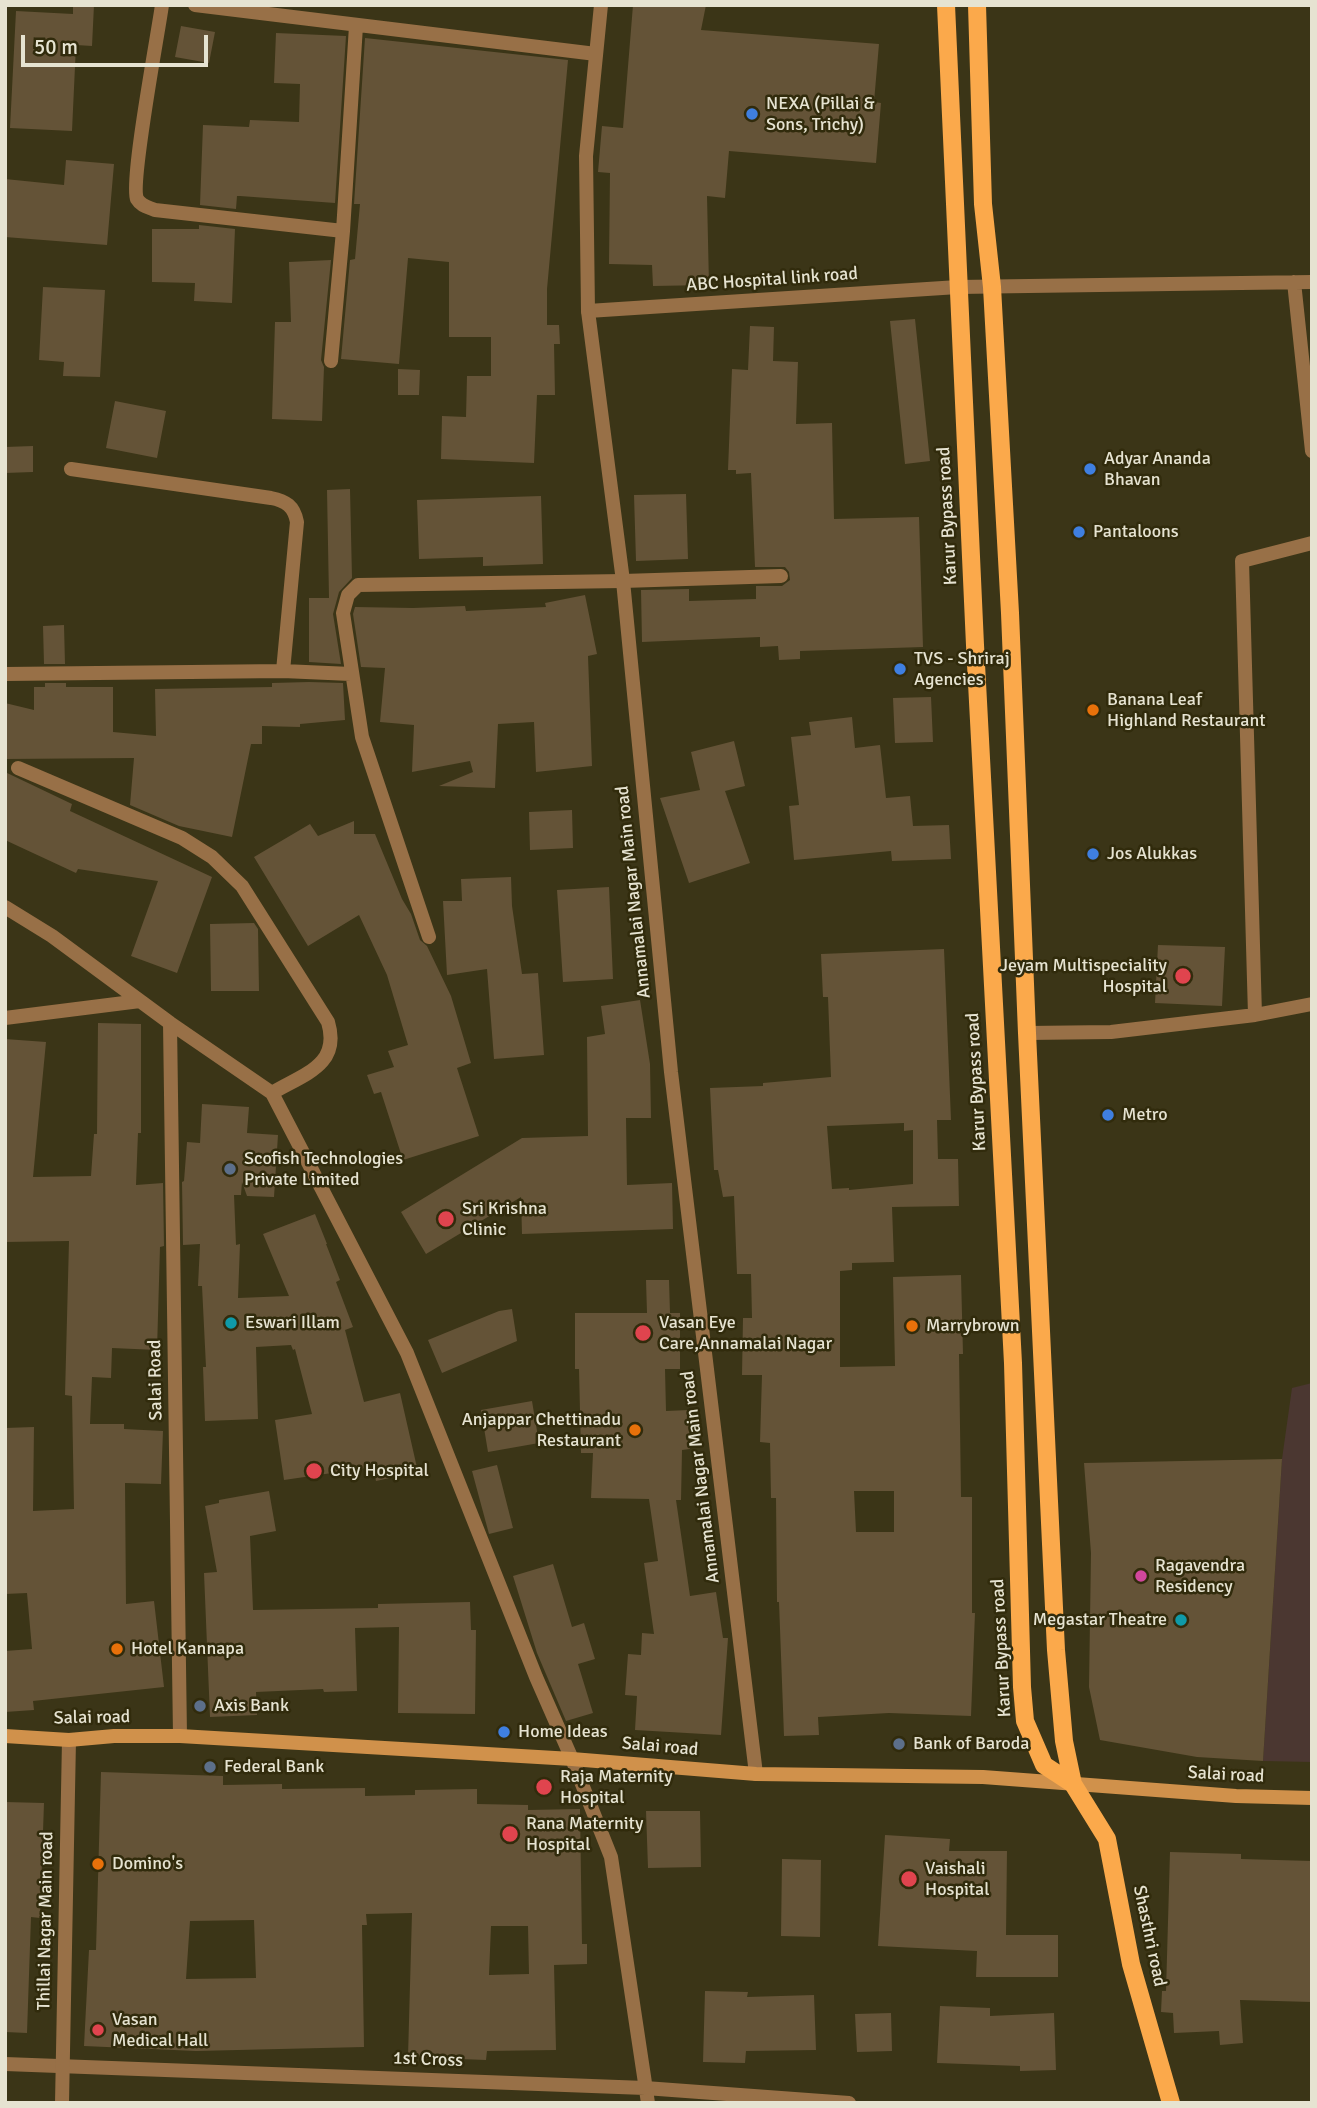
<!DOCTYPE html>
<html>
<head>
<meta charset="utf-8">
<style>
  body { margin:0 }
  #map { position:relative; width:1317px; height:2108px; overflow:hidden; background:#3b3517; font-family:Signika,sans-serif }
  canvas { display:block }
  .frame { position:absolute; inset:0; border:7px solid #e6e3d1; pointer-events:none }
  .scale { position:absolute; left:21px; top:35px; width:187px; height:32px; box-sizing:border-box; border:4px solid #e6e3d1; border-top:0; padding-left:9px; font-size:21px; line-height:24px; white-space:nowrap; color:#e6e3d1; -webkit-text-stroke:5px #312b0c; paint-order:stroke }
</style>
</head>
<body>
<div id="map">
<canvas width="1317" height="2108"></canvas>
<div class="frame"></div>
<div class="scale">50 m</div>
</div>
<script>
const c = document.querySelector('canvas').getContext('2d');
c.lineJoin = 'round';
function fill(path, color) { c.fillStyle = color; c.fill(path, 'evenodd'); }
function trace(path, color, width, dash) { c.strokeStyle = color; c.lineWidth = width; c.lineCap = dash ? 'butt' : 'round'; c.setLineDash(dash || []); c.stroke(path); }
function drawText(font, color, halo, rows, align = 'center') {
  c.font = font + ' Signika,sans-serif'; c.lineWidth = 5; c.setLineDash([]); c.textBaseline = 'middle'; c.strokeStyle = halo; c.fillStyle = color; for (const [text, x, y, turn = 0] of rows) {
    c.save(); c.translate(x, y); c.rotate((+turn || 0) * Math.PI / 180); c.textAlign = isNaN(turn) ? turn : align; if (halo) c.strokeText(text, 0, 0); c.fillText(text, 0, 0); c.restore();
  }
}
fill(new Path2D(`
  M1312,1383V1762L1263,1761L1282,1459L1292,1388Z`), '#4b3731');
fill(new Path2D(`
  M73,5H94L92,46L76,45L72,131L10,128L16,11L73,14Z
  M633,5H706L701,30L879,44L874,102L881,103L876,163L729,151L725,198L707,196L709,285L653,286L652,265L609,264L610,173L598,172L602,126L623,128Z
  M181,26L215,32L209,63L175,57Z
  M276,33L346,36L335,203L240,196H237L236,209L200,205L203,125L249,127L250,120L299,122L300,84L274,83Z
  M365,38L568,60L547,289V325H559L560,344H554L555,395H537L534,463L441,459L442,416L466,417L467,376H491V337H449V262L408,258L399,364L341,359L350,260L355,259L360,204H354Z
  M66,160L114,164L107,245L5,237V179L64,185Z
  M199,225L235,229L232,303L194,301L195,283L152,282V229H199Z
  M331,260L321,360L324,367L322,421L272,419L275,322H291L289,262Z
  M43,287L105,290L100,377L63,376L64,362L39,360Z
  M915,319L930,461L905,464L890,321Z
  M750,326L774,327L773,361L798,362L796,424L832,423L834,519L919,517L923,647L800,651V659L779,660L778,646L760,647V637L642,642L641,590L689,589V601L756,599V586H782L790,580L789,572L785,567H755L751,473L736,474V470H728L732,369L748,370Z
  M398,369L420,370L419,395H398Z
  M115,401L166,411L157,458L106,448Z
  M33,446V472L5,473V447Z
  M350,489L352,578L339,592L333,614L341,664L309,662V598H329L327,490Z
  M686,494L688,559L636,561L634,495Z
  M541,496L543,564L483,566V557L419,559L417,500Z
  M585,595L597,654L588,656L592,766L536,772L534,722L498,724L495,788L439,786L473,772L470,761L412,772L414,725L380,722L385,668L361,667L353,614L355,607L413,608L465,606L466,611L546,607L545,603Z
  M64,625L65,664H44L43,626Z
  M309,682L343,683L345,720L300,724V727L262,726V744H251L232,837L179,826L130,805L134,758L5,759V703L34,710V687H45V683H66V687H113V732L156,736L155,689L272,687V683Z
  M931,697L933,742L895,743L893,698Z
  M852,717L855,748L880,745L886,798L910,796L913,826L949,825L951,859L892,861L891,851L794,860L789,806L799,805L791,737L811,735L809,722Z
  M734,741L745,786L725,791L750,863L689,883L660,798L700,790L691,752Z
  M5,772L72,804L70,811L212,877L177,973L131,956L158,881L78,869L76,873L5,840Z
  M572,810L573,848L530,850L529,812Z
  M354,821V834H375L402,899L411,914L420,940L427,946L451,996L471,1063L457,1068L479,1136L403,1160L381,1092L374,1094L367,1075L394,1067L388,1051L408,1045L387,975L359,915L308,946L254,857L310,824L318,836Z
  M511,877L512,906L522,974L538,973L544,1055L494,1059L487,969L447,975L443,901H462L461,879Z
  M609,887L613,979L563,982L557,890Z
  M254,923L258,929L259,991H211L210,924Z
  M1158,945L1225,947L1222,1006L1155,1003Z
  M944,949L951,1120H937L938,1159H958L959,1206L892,1207L894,1262L852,1263V1270L840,1271V1367L895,1366L893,1277L961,1275L963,1354H959L961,1497H972V1613H975L971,1716L889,1713L818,1717L819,1735L784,1736L779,1602H777L776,1498H771L770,1443L760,1442L762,1375H742L743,1318H752L751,1274H737L734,1196L723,1197L718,1170H714L710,1088L763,1086V1083L831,1077L828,997H823L821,954ZM904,1123V1131L913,1130V1184L849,1190V1188L832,1189L827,1126ZM854,1491H894V1532H856Z
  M640,1000L650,1064L651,1118H626L627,1185L672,1183L673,1229L522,1234L521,1197L426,1254L401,1212L522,1138L588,1136L587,1037L605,1034L601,1006Z
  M98,1023L141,1024V1133H138L136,1185L163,1183L164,1246L160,1247L157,1350L112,1348L111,1378L92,1377L90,1424H124V1429L163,1431L161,1484L125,1483L126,1604L154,1601L164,1687L33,1701L34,1710L5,1712V1651L32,1649L27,1593L5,1594V1428L34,1427L33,1511L74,1509L72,1396L65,1395L69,1241L5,1242V1039L46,1042L33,1177L91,1176L94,1134H97Z
  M202,1104L249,1107L247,1133L278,1135L274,1197L247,1196L242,1182L241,1195H234L236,1245L240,1244L238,1298L289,1296L263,1234L315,1214L327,1244H326L340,1280L336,1282L353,1327L345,1330L364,1402L400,1393L418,1472L376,1481L373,1467L284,1480L275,1420L312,1414L295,1349L293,1350L291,1345L256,1347L258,1419L205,1421L203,1367H206L202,1286H198L200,1244L183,1245L182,1182L184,1181L187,1142L200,1143Z
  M646,1280H669L670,1313H680V1369H665L666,1411L689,1410L690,1449L682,1450L681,1500H676L690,1596L716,1592L723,1638H728L721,1735L635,1730L637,1696L625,1695L628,1654L641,1655L642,1633L654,1634L644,1563L658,1561L649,1499L591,1498L593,1453H581L579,1369H575V1313H647Z
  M512,1309L517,1341L442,1373L428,1340L499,1311Z
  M532,1401L539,1443L488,1452L481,1410Z
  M1282,1459L1263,1761L1197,1757L1100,1740L1089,1687L1091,1553L1084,1463Z
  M497,1465L513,1528L489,1534L472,1471Z
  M269,1491L276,1531L250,1536L253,1610L378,1608V1604L470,1602L471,1630H476L475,1714L398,1713L399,1627L355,1628L357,1691L324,1692L323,1689L256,1692L257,1715L210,1717L204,1573L217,1572L205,1506L219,1503V1500Z
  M553,1564L572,1627L584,1623L595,1659L578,1664L593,1713L566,1721L537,1653L513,1576Z
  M101,1772L223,1776V1785L282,1784V1789L365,1788V1796L415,1795V1790L477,1789V1804L528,1805V1810L580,1809L582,1944H587V1964L554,1965L556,2050L487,2051L486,2060L408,2057L412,1913L366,1914L367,1925H362L364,2047L196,2051L84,2046L89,1950H96ZM254,1920L256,1978L186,1979L190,1921ZM491,1926H528L529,1974L489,1975Z
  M5,1802L44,1803L40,1918L31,1917L27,2033L5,2032Z
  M646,1811H700L701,1867L648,1868Z
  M885,1835L950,1839L949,1851H1007L1006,1935H1058V1977H976L977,1951L878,1946Z
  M1170,1852L1241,1854V1859L1312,1861V2002L1240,2000L1243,2043L1220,2045L1219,2031L1174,2033L1173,2013L1161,2012L1162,1991H1166Z
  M782,1859L821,1860L820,1937L781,1936Z
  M705,1991L748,1992L747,1997L814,1995L816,2050L746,2051L745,2063L703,2062Z
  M940,2006L990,2008V2016L1054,2013L1056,2070L1020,2071V2066L937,2063Z
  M891,2013L892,2051L857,2052L855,2014Z`), '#645337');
trace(new Path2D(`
  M162,5C158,34 130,182 137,199C141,206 148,207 155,210L343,231L331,361
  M195,5L596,54
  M343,231L356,26
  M1294,282L1312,451
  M588,311L958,287L1312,282
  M71,469L271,498C286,501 294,506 297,522L283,671
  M5,674L283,671L351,674
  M18,768L182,838L212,857L242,886L328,1022C341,1065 304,1074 272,1093
  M5,907L52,936L170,1023L272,1093L407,1353L536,1677L572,1759L611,1857L648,2103
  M429,937L362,737L343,613L348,595L358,585L623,581L781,576
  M1255,1015L1242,561L1312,543
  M5,1018L140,1001
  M170,1023L180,1736
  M1027,1033L1111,1032L1255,1015L1312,1004
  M5,2064L645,2088L849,2103`), '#987047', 14);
trace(new Path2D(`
  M601,5L586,156L588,311L623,581L671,1072L756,1774
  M62,2103L69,1740`), '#987047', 14);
trace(new Path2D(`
  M5,1736L69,1740L114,1736H180L572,1759L756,1774L983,1777L1236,1796L1312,1798`), '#d0914b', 14);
trace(new Path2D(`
  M946,5L975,645L1013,1363L1022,1687L1025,1721L1044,1765L1073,1784
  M977,5L983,204L992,287L1010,613L1027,1033L1056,1650L1064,1741L1073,1784L1107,1839L1131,1964L1171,2103`), '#fba94b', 18);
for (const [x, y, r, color] of [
  [752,114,7,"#3f7fe0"],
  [1090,469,7,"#3f7fe0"],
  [1079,532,7,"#3f7fe0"],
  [900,669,7,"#3f7fe0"],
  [1093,710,7,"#e8710a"],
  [1093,854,7,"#3f7fe0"],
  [1183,976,9,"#e0444e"],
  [1108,1115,7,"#3f7fe0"],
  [230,1169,7,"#5c6f8a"],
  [446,1219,9,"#e0444e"],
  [231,1323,7,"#0f9aa8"],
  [912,1326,7,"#e8710a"],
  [643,1333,9,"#e0444e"],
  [635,1430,7,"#e8710a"],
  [314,1471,9,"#e0444e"],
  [1141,1576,7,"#d1479c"],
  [1181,1620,7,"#0f9aa8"],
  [117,1649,7,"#e8710a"],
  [200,1706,7,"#5c6f8a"],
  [504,1732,7,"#3f7fe0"],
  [899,1744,7,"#5c6f8a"],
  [210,1767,7,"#5c6f8a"],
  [544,1787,9,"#e0444e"],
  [510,1834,9,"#e0444e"],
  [98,1864,7,"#e8710a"],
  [909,1879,9,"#e0444e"],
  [98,2030,7,"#e0444e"]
]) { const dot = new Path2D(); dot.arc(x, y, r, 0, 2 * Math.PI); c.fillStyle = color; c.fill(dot); trace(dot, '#312b0c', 2.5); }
drawText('18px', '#e6e3d1', '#312b0c', [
  ["NEXA (Pillai &",766,104],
  ["Sons, Trichy)",766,125],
  ["Adyar Ananda",1104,459],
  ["Bhavan",1104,480],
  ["Pantaloons",1093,532],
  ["TVS - Shriraj",914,659],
  ["Agencies",914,680],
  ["Banana Leaf",1107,700],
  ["Highland Restaurant",1107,721],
  ["Jos Alukkas",1107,854],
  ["Jeyam Multispeciality",1167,966,"right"],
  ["Hospital",1167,987,"right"],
  ["Metro",1122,1115],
  ["Scofish Technologies",244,1159],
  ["Private Limited",244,1180],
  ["Sri Krishna",462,1209],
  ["Clinic",462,1230],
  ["Eswari Illam",245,1323],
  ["Vasan Eye",659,1323],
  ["Care,Annamalai Nagar",659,1344],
  ["Marrybrown",926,1326],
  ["Anjappar Chettinadu",621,1420,"right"],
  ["Restaurant",621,1441,"right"],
  ["City Hospital",330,1471],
  ["Ragavendra",1155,1566],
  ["Residency",1155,1587],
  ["Megastar Theatre",1167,1620,"right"],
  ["Hotel Kannapa",131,1649],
  ["Axis Bank",214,1706],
  ["Home Ideas",518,1732],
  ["Bank of Baroda",913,1744],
  ["Federal Bank",224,1767],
  ["Raja Maternity",560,1777],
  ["Hospital",560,1798],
  ["Rana Maternity",526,1824],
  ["Hospital",526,1845],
  ["Domino's",112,1864],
  ["Vaishali",925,1869],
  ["Hospital",925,1890],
  ["Vasan",112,2020],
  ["Medical Hall",112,2041]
], 'left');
drawText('18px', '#e6e3d1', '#312b0c', [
  ["ABC Hospital link road",772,280,-4],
  ["Karur Bypass road",948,516,-93],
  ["Annamalai Nagar Main road",634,892,-96],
  ["Karur Bypass road",977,1082,-93],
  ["Salai Road",156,1380,-91],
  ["Annamalai Nagar Main road",701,1477,-97],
  ["Karur Bypass road",1002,1648,-93],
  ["Salai road",92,1718,-1],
  ["Salai road",660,1747,5],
  ["Salai road",1226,1775,3],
  ["Thillai Nagar Main road",46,1921,-89],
  ["Shasthri road",1149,1936,78],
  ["1st Cross",428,2060,2]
]);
</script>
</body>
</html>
